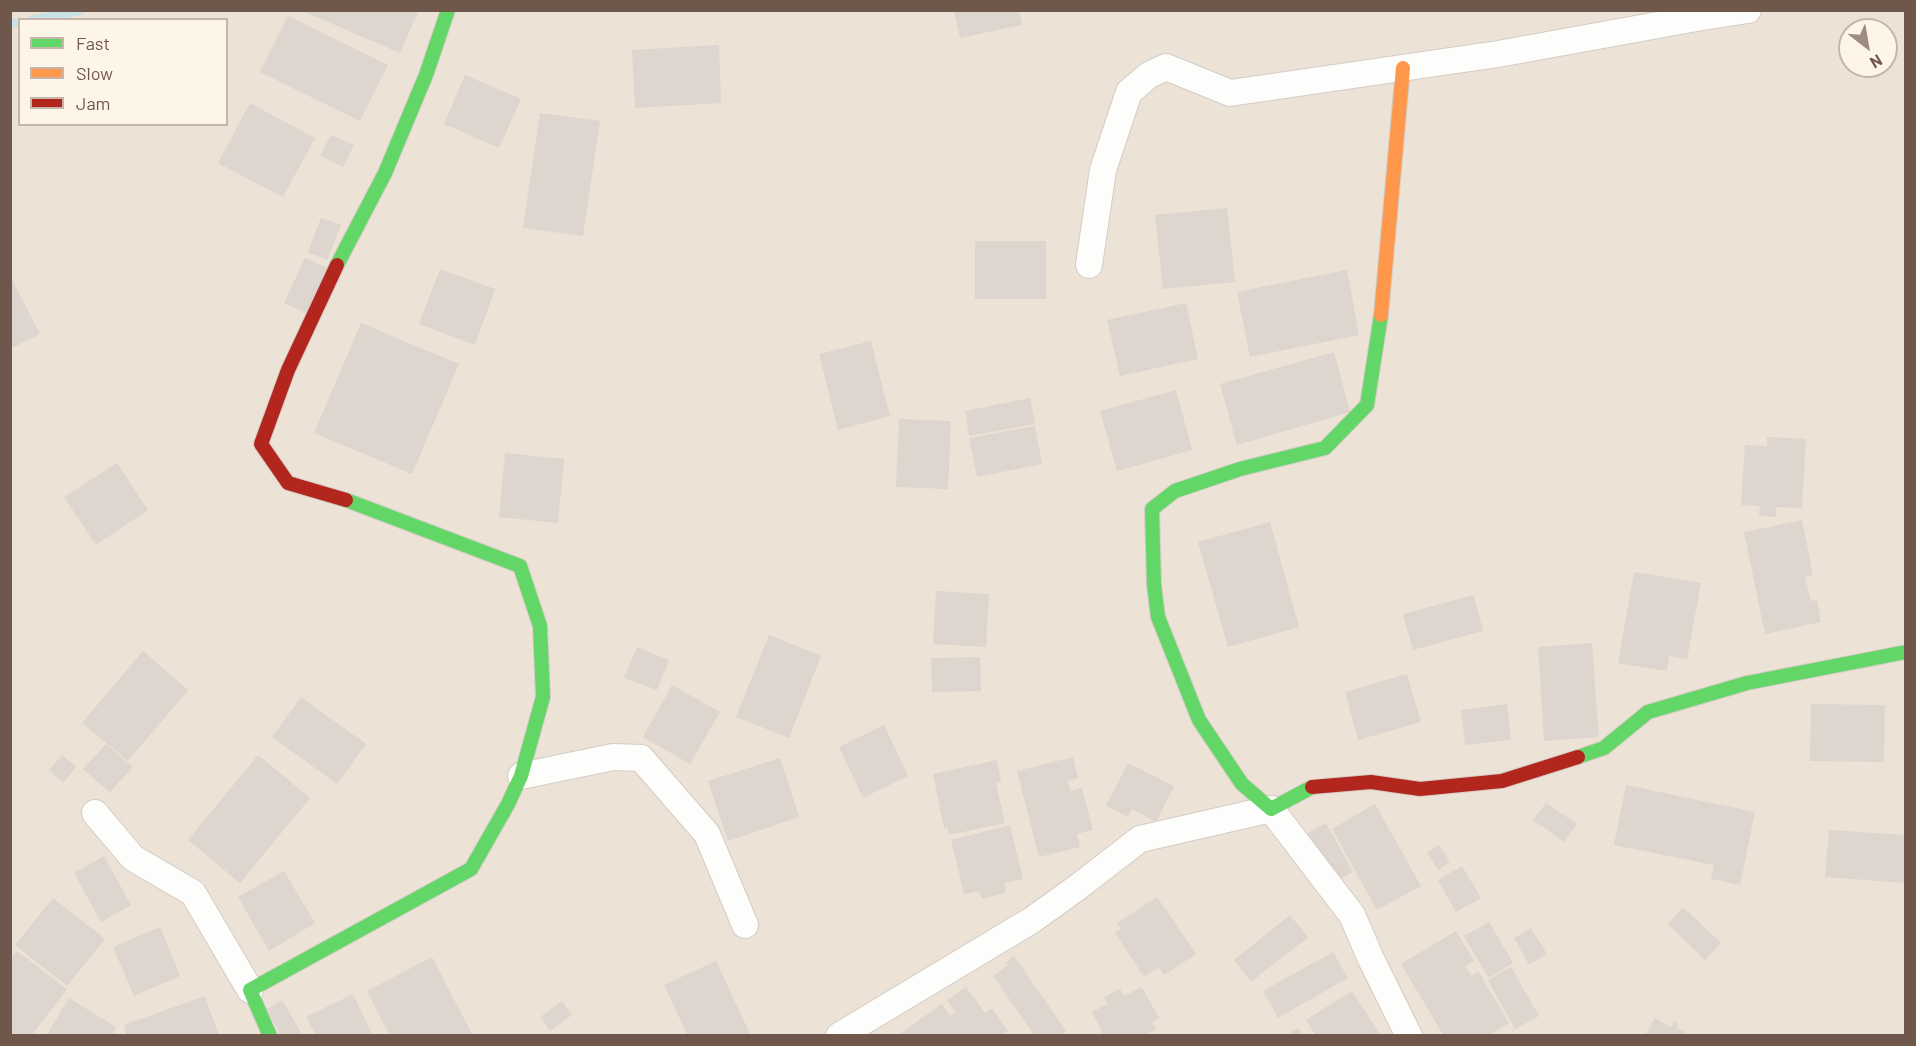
<!DOCTYPE html>
<html>
<head>
<meta charset="utf-8">
<style>
  body { margin:0 }
  #map { position:relative; width:1916px; height:1046px; overflow:hidden; background:#f4efe8; font-family:Barlow,sans-serif }
  canvas { display:block }
  .frame { position:absolute; inset:0; border:12px solid #70574b; pointer-events:none }
  .legend { position:absolute; left:18px; top:18px; width:210px; height:108px; box-sizing:border-box; background:#fdf5e8; border:2px solid #c5b6a9; margin:0; padding:8px 10px; list-style:none; font-size:18px; color:#70574b }
  .legend li { display:flex; align-items:center; gap:12px; height:30px }
  .legend b { width:30px; border:2px solid #c5b6a9 }
  .north { position:absolute; left:1838px; top:18px; width:60px; height:60px; box-sizing:border-box; background:#fdf5e8; border:2px solid #c5b6a9; border-radius:50%; rotate:149deg; font-size:16px; font-weight:700; line-height:24px; text-align:center; color:#70574b }
  .north::after { content:''; display:block; margin:auto; width:21px; height:27px; background:#9e8c82; clip-path:polygon(50% 0,100% 100%,50% 72%,0 100%) }
</style>
</head>
<body>
<div id="map">
<canvas width="1916" height="1046"></canvas>
<div class="frame"></div>
<ul class="legend">
<li><b style="height:8px;background:#63d668"></b>Fast</li>
<li><b style="height:8px;background:#ff974d"></b>Slow</li>
<li><b style="height:8px;background:#b3261e"></b>Jam</li>
</ul>
<div class="north">N</div>
</div>
<script>
const c = document.querySelector('canvas').getContext('2d');
c.lineJoin = 'round';
function fill(path, color) { c.fillStyle = color; c.fill(path, 'evenodd'); }
function trace(path, color, width, dash) { c.strokeStyle = color; c.lineWidth = width; c.lineCap = dash ? 'butt' : 'round'; c.setLineDash(dash || []); c.stroke(path); }
fill(new Path2D(`
  M11,11H1905V1035H11ZM20,20H226V124H20ZM1850,30H1886V66H1850Z`), '#ede2d6');
trace(new Path2D(`
  M32,20L81,10
  M10,24L20,22`), '#cbe2e4', 9);
fill(new Path2D(`
  M300,10H419L400,53Z
  M954,10H1019L1022,25L960,38Z
  M288,16L388,65L360,121L260,72Z
  M719,45L721,103L635,108L632,50Z
  M465,75L521,99L499,148L444,124Z
  M250,103L315,138L283,197L218,163Z
  M540,113L600,121L583,236L523,228Z
  M331,135L354,145L343,167L320,156Z
  M1227,208L1235,282L1163,289L1155,215Z
  M321,218L341,225L327,260L308,252Z
  M975,241H1046V299H975Z
  M305,258L327,268L306,313L284,303Z
  M440,269L495,289L475,345L419,324Z
  M1347,270L1359,335L1250,357L1237,292Z
  M10,276L40,334L10,349Z
  M1186,303L1198,359L1120,376L1107,320Z
  M361,323L459,364L412,474L314,433Z
  M871,341L890,416L838,430L819,354Z
  M1334,352L1350,412L1237,445L1220,384Z
  M1176,390L1192,450L1117,471L1100,411Z
  M1030,398L1035,424L969,436L965,411Z
  M899,419L951,421L948,489L896,487Z
  M1035,426L1042,464L977,477L969,438Z
  M1767,437L1806,439L1802,508L1776,507V517L1759,516L1760,506L1741,505L1745,445L1767,446Z
  M505,453L564,459L558,523L499,517Z
  M117,463L148,510L96,545L64,497Z
  M1802,520L1813,575L1805,577L1811,601L1817,600L1821,622L1765,634L1744,532Z
  M1270,522L1299,627L1228,647L1198,542Z
  M1634,572L1701,583L1687,659L1669,656L1667,671L1618,663Z
  M936,591L989,594L986,647L933,644Z
  M1474,595L1483,631L1413,650L1403,614Z
  M769,635L821,656L789,738L736,717Z
  M1592,643L1599,737L1544,741L1538,647Z
  M637,647L669,660L657,690L624,678Z
  M143,651L188,690L128,761L82,723Z
  M980,657L981,691L932,692L931,658Z
  M1407,674L1421,722L1358,740L1345,692Z
  M672,685L720,712L690,764L643,737Z
  M301,697L366,744L337,784L272,737Z
  M1507,704L1511,740L1465,745L1461,710Z
  M1811,704L1885,705L1884,762L1810,761Z
  M884,725L908,776L863,798L839,747Z
  M106,744L133,767L110,792L83,769Z
  M62,755L76,767L63,783L49,770Z
  M258,755L310,798L240,883L188,840Z
  M1073,757L1078,778L1068,781L1070,791L1082,788L1093,830L1077,834L1080,847L1039,857L1017,771Z
  M780,758L799,817L728,841L708,781Z
  M997,760L1001,782L996,783L1005,823L949,835L948,827L944,828L933,774Z
  M1128,763L1174,786L1156,822L1132,809L1128,817L1106,806Z
  M1626,785L1755,812L1740,885L1711,879L1714,865L1614,845Z
  M1546,803L1577,824L1564,842L1533,820Z
  M1375,804L1421,886L1377,910L1332,829Z
  M1326,823L1353,872L1335,882L1308,833Z
  M1010,825L1023,879L1004,883L1006,893L982,899L979,891L964,894L951,840Z
  M1829,830L1906,835V883L1825,877Z
  M1439,845L1450,862L1438,870L1427,853Z
  M104,856L131,905L101,922L74,873Z
  M1462,866L1481,898L1456,912L1438,880Z
  M284,871L315,923L269,951L238,897Z
  M1157,897L1196,954L1164,975L1159,967L1144,977L1115,933L1121,929L1117,923Z
  M53,898L105,939L67,986L15,945Z
  M1683,907L1721,943L1705,960L1668,924Z
  M1290,915L1308,937L1251,982L1234,960Z
  M1489,922L1513,963L1489,978L1464,936Z
  M160,927L180,976L134,996L113,947Z
  M1531,928L1547,954L1529,965L1514,938Z
  M1456,931L1474,961L1465,966L1471,976L1478,971L1509,1023L1488,1036H1444L1401,964Z
  M17,951L67,989L31,1036H15L10,1032V959Z
  M1333,952L1348,978L1278,1018L1263,991Z
  M1014,956L1066,1031L1059,1036H1035L993,976L1008,965L1006,962Z
  M432,957L473,1036H390L367,991Z
  M716,961L751,1036H688L664,985Z
  M1511,967L1539,1016L1515,1029L1488,980Z
  M966,987L985,1013L992,1008L1008,1031L1001,1036H897L942,1004L950,1016L955,1012L947,1000Z
  M1142,987L1159,1018L1152,1022L1156,1029L1145,1036H1104L1092,1012L1107,1004L1104,997L1120,989L1124,996Z
  M1352,991L1381,1036H1316L1306,1020Z
  M353,994L373,1036H316L306,1017Z
  M205,996L219,1036H127L124,1025Z
  M69,998L116,1027L112,1036H46Z
  M282,1000L303,1036H281L267,1009Z
  M562,1001L572,1015L550,1031L540,1017Z
  M1655,1018L1671,1027L1674,1021L1679,1025L1677,1028L1685,1032L1682,1036H1645Z
  M1298,1028L1303,1036H1290L1289,1034Z`), '#ddd5ce');
const street = new Path2D(`
  M1089,265L1103,170L1129,92L1149,75L1166,67L1230,93L1498,54L1702,17L1748,10
  M521,776L613,757L641,758L707,834L745,925
  M95,813L133,858L193,893L250,990
  M839,1036L1032,920L1078,887L1140,839L1271,809L1352,915L1371,959L1409,1036`);
const fast = new Path2D(`
  M337,265L385,173L426,75L448,10
  M1578,757L1604,748L1648,712L1747,683L1906,652
  M1312,787L1271,809L1242,784L1199,720L1158,617L1154,585L1152,509L1175,491L1240,469L1325,448L1367,405L1381,315
  M270,1036L250,990L471,869L508,804L521,776L543,697L540,626L520,566L346,500`);
const slow = new Path2D(`
  M1381,315L1403,68`);
const jam = new Path2D(`
  M337,265L288,370L261,444L288,483L346,500
  M1312,787L1371,782L1420,789L1502,781L1578,757`);
trace(street, '#d3ccc6', 28);
trace(fast, '#d3ccc5', 16);
trace(slow, '#d3ccc5', 16);
trace(jam, '#d3ccc5', 16);
trace(street, '#fdfdfc', 26);
trace(fast, '#63d668', 14);
trace(slow, '#ff974d', 14);
trace(jam, '#b3261e', 14);
</script>
</body>
</html>
